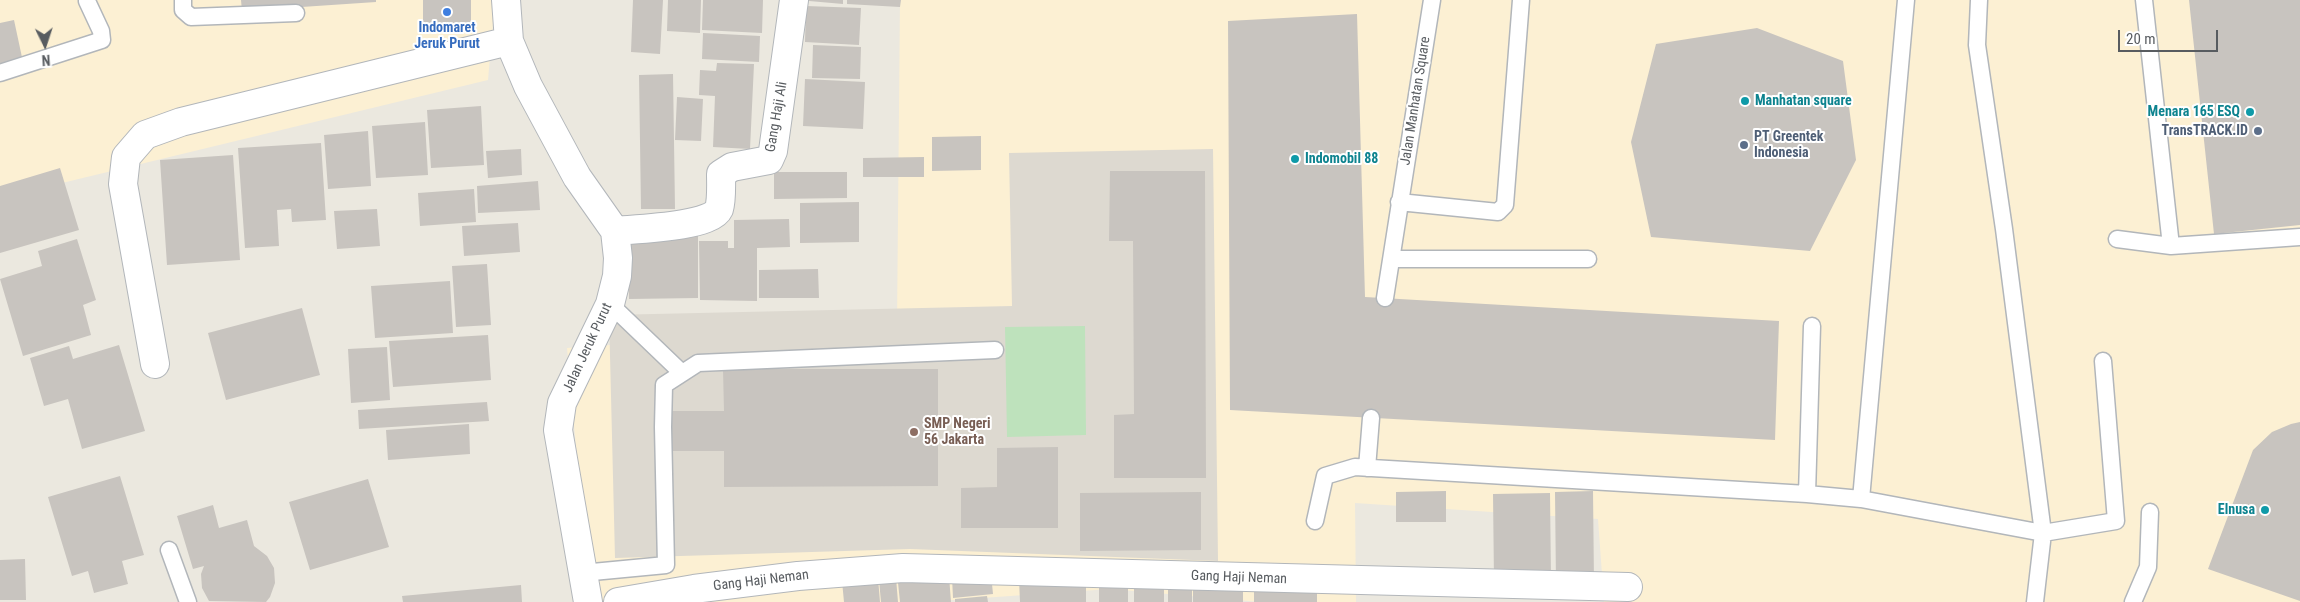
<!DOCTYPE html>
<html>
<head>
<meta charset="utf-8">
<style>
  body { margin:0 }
  #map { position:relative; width:2300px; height:602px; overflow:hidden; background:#ebe8df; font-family:"Roboto Condensed",sans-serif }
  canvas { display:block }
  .north { position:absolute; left:20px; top:20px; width:50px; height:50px; -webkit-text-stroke:4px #fff; paint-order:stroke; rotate:176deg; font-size:14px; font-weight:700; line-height:20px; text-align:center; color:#585c60 }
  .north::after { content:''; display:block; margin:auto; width:18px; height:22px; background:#585c60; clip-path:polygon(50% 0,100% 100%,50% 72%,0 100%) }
  .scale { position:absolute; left:2118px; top:30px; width:100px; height:22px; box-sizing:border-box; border:2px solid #585c60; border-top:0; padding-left:6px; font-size:15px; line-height:18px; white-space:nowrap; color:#585c60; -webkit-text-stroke:4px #fff; paint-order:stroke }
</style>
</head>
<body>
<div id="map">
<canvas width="2300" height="602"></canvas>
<div class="north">N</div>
<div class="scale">20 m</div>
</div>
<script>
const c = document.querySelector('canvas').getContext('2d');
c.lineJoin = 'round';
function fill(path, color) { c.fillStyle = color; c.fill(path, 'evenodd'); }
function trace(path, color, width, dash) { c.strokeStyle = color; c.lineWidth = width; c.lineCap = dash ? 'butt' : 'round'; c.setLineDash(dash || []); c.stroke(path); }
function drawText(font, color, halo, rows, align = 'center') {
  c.font = font + ' "Roboto Condensed",sans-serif'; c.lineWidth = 4; c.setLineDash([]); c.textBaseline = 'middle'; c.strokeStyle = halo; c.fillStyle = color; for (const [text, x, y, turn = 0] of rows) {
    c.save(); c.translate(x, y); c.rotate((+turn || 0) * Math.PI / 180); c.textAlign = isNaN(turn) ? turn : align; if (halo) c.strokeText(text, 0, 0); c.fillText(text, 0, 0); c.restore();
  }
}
fill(new Path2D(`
  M0,0H495L488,80L0,198Z
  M900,0H2300V602H1604L1598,519L1355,503L1356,602H1260L1110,589L925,602H590L567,348L897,325Z`), '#fcf0d3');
fill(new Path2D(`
  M1213,149L1218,561L910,549L615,558L609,315L1012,306L1009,153Z`), '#ddd9d0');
fill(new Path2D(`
  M1085,326L1086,435L1007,437L1005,327Z`), '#bee2bc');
fill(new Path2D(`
  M241,0H376V2L242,11Z
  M423,0H471V25H423Z
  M633,0H663L660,54L631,52Z
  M668,0H701L700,33L667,31Z
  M703,0H763L762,33L702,30Z
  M798,0H843V4Z
  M847,0H901L900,7L847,4Z
  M2189,0H2300V225L2214,234Z
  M806,6L861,8L859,45L805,42Z
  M1357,14L1365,297L1779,321L1775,440L1230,410L1228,21Z
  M14,20L23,62L0,66V23Z
  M1757,28L1843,61L1856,160L1810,251L1651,237L1631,142L1656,44Z
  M703,33L760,36L759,62L702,59Z
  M813,45L861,47L860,79L812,78Z
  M717,63L754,64L750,149L713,147L715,96L699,95L700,70L716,71Z
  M673,74L675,209H641L639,75Z
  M805,79L865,82L863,129L803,126Z
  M677,97L703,99L701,141L675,140Z
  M481,106L484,165L431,168L427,110Z
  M425,122L428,175L376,178L372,126Z
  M368,131L371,186L328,189L324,135Z
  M981,136V170L932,171V137Z
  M321,143L326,220L292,222L291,209L277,210L279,246L245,248L238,148Z
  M521,149L522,175L488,178L486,151Z
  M233,155L240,260L167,265L160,160Z
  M924,157V177H863V158Z
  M60,168L79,230L0,253V186Z
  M1110,171H1205L1206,478H1114V415L1134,414L1133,241H1109Z
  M774,172H847V198L774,199Z
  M538,181L540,210L478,213L477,186Z
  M474,189L476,222L420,226L418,193Z
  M859,202V242L800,243V203Z
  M377,209L380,246L337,249L334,211Z
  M789,219L790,247L757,248V301L700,300L699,241H728V248H734V220Z
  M518,223L520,252L464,256L462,226Z
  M698,233V298L629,299L628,234Z
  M77,239L96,300L83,305L91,335L23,356L0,279L42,266L38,251Z
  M487,264L491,325L456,327L452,266Z
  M818,269L819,298H759V270Z
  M450,281L453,333L375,338L371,286Z
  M302,308L320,375L226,400L208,333Z
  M488,335L491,380L393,387L389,341Z
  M119,345L145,431L82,449L68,399L44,406L30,358L69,346L73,359Z
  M387,347L390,400L351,403L348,349Z
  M723,369H938V486L724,487V451H669V411H724Z
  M487,402L489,421L359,429L358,410Z
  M2300,422V601L2208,569L2253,450L2272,432L2291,424Z
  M469,424L470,454L388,460L386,430Z
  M1058,447V528H961V488L997,487V448Z
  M120,476L144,555L122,561L128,584L94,593L88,571L72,576L48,497Z
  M368,479L389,547L310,570L289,502Z
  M1446,491V522H1396V492Z
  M1593,491L1594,583L1556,584L1555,492Z
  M1201,492V550L1080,551V493Z
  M1550,493L1551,581H1494L1493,494Z
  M213,505L219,528L247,520L254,546L267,556L274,568L275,583L270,597L266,602L209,601L202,588L201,574L204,566L193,569L177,516Z
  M25,559L26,600H0V560Z
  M897,573L949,576L951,602H900Z
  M991,574L993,594L953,598L952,577Z
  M878,578L880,602H844L842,581Z
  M896,578L898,602H881L879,580Z
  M1019,579H1086V602H1020Z
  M1099,580H1128V602H1099Z
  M521,585L522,602H403L402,596Z
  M1134,585H1164V602H1134Z
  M1168,587H1192V602H1168Z
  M1193,590H1243V602H1193Z
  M1317,591V602H1254V592Z
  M987,596L988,602H955V599Z`), '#c8c4bf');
const lane = new Path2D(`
  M183,0V10L191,17L296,13
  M1979,0L1977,45L2004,229L2043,533L2116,521L2103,361
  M2144,0L2171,246
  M0,73L102,40L101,31L87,1
  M1399,202L1498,212L1505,205L1521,0
  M2117,239L2171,246L2300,237
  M1393,259H1588
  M1385,298L1432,0
  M610,304L682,373
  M1367,468L1371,418
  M1807,494L1812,326
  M1861,499L1906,0
  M1315,521L1325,476L1355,467L1807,494L1861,499L2043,533L2035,602
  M169,550L188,602
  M582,573L666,565L663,427L664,385L698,363L995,350
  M2133,602L2148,567L2150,512`);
const street = new Path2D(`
  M506,0L509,41L528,86L577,177L615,231L618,258L617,276L610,304L562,403L558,430L588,602
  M615,231C634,229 711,227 719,209C722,199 721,184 721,174L732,167L769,160L773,151L794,0
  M155,364L123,184L126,157L145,135L181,122L509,41
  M618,602L694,589L798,576L903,568L1628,587`);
trace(lane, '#b2b6ba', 19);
trace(street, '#b2b6ba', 30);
trace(lane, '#fff', 16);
trace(street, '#fff', 28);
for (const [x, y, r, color] of [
  [447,12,5,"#3f7fe0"],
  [1745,101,5,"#0f9aa8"],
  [2250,112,5,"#0f9aa8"],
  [2258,131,5,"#5c6f8a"],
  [1744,145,5,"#5c6f8a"],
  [1295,159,5,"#0f9aa8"],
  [914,432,5,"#8d6e63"],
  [2265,510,5,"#0f9aa8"]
]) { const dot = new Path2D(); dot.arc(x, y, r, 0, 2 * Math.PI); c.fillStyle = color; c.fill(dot); trace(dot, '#fff', 2); }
drawText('bold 14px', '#366cbe', '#fff', [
  ["Indomaret",447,28],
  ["Jeruk Purut",447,44]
]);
drawText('14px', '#585c60', '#fff', [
  ["Jalan Manhatan Square",1416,101,-81],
  ["Gang Haji Ali",777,117,-80],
  ["Jalan Jeruk Purut",588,348,-65],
  ["Gang Haji Neman",1239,578,2],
  ["Gang Haji Neman",761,581,-7]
]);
drawText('bold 14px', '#0d838f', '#fff', [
  ["Manhatan square",1755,101],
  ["Menara 165 ESQ",2240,112,"right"],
  ["Indomobil 88",1305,159],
  ["Elnusa",2255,510,"right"]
], 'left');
drawText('bold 14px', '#4e5e75', '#fff', [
  ["TransTRACK.ID",2248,131],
  ["PT Greentek",1754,137,"left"],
  ["Indonesia",1754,153,"left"]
], 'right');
drawText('bold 14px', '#785e54', '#fff', [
  ["SMP Negeri",924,424],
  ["56 Jakarta",924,440]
], 'left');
</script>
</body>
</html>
